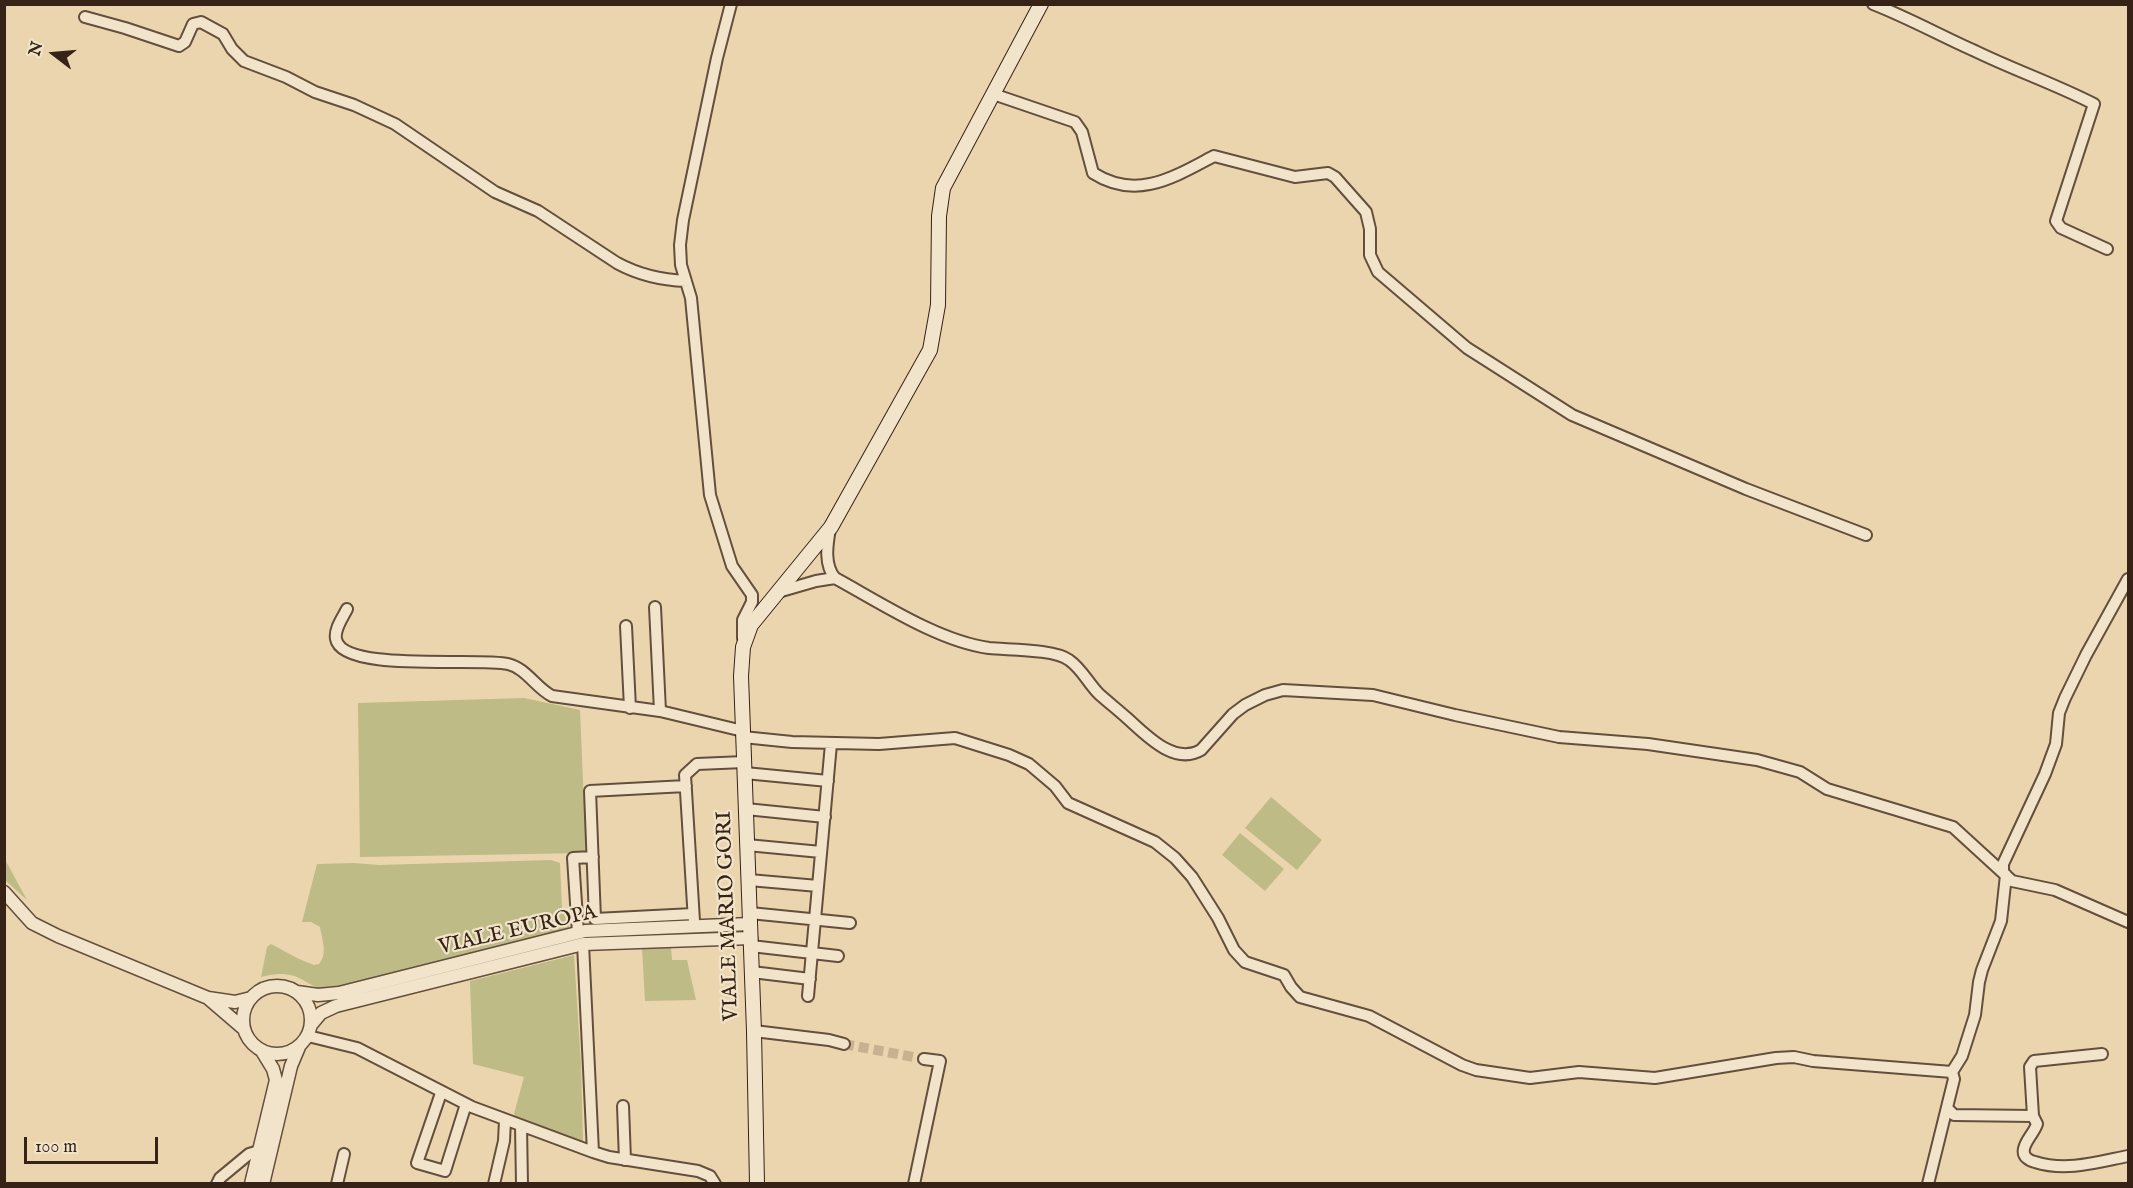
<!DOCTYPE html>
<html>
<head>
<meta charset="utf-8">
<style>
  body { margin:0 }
  #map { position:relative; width:2133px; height:1188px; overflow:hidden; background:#ebd5af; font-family:"IM FELL English",serif }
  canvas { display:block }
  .frame { position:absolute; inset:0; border:6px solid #362216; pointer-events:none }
  .north { position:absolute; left:24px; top:24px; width:60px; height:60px; -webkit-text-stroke:4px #f2e4cb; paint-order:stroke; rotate:286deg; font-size:16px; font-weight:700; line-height:24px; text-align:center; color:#362216 }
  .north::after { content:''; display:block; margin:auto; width:21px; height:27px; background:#362216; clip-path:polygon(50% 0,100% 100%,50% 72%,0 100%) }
  .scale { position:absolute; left:24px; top:1137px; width:134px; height:27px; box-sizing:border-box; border:3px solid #362216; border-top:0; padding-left:8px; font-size:18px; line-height:21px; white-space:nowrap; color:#362216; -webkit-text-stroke:4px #f2e4cb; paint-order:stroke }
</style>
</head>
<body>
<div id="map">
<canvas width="2133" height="1188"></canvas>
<div class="frame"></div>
<div class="north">N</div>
<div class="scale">100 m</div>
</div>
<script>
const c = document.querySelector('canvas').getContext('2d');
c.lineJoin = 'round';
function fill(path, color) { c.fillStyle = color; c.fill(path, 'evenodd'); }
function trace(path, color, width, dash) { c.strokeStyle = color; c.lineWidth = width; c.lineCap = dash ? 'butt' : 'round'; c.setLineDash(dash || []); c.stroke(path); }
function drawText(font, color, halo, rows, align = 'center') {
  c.font = font + ' "IM FELL English",serif'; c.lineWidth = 4.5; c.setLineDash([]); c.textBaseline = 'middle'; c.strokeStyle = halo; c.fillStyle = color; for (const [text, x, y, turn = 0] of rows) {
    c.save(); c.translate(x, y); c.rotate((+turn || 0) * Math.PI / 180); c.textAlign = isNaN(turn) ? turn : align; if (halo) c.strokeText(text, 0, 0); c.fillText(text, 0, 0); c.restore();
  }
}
fill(new Path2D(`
  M524,698L580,710L586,853L360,857L358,703Z
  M1271,797L1322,840L1297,870L1245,828Z
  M1240,833L1284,869L1265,891L1222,855Z
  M5,860L8,865L27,900L5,880Z
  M551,860L560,863L562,909L569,917V928L331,989C317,991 310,983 299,978C287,972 274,974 261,977L267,947L271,944L299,959L314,965L319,964C328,954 322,939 320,927L311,922H302L317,864L354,863L379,865Z
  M671,947L672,960H687L696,1000L645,1001L642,948Z
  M574,955L581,1064L583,1141L568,1138L517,1119L514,1114L524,1077L473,1064L470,981Z`), '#bebb86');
trace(new Path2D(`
  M844,1044L924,1059`), '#c7b190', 10, [10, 5]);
const minor = new Path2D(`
  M731,4L717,58L683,220L680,245L681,265L691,298L710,495L732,566L752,595V602L743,620V638
  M1873,4C1909,18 1941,36 1975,51C2014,70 2055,84 2094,104L2056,221L2061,228L2107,249
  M85,17L125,28L179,46L185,42L193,24L201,22L223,34L232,49L244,61L286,77L315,92L354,105L395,124L495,192L538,211L617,263C639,275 661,280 686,281
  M993,94L1075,122L1082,132L1093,173C1137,201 1174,177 1214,156L1295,177L1328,173L1335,177L1366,212L1370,229V255L1378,272L1467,348L1572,415L1746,489L1866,535
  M830,529C827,545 824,565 835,578C881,603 938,641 989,648C1008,650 1055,649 1069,660C1082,669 1088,683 1099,694C1108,702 1118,710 1127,718C1145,734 1174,766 1201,750L1233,714L1245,705L1265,695L1283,690L1373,695L1455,715L1559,737L1648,744L1757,760L1800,772L1827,789L1953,827L2012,881L2055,890L2128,922
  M778,592L816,581L835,578
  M655,607L660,711
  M347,609C343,617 334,629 336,639C342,673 478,657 508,664C526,668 536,688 552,696L660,711L743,731
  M626,626L630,708
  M743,737L792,742L879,744L955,738L1009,755L1029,764L1055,786L1068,803L1155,842L1175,858L1192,877L1218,918L1234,950L1245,962L1284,975L1291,987L1300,997L1369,1016L1462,1065L1476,1070L1530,1078L1579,1072L1655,1078L1776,1058L1794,1057L1813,1061L1952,1072
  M745,773L828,781
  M686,786L590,791L595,919L693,914
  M746,809L825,817
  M747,845L821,852
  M2003,872V864L2045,774L2056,744L2059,713L2065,698L2086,655L2128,579
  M749,880L818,886
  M750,913L850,923
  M694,921L685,775L697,764L744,762
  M578,933L573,858L593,857
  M583,944L593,1152
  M751,946L838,956
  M752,972L810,979
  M808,996L831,744
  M754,1031L829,1040L844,1044
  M308,1036L357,1048L472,1107L593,1152L609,1157L698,1171L710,1176L715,1184
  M1952,1072L1962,1056L1975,1015L1979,982L1982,970L2001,921L2006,875
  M441,1093L417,1163L445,1171L466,1104
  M623,1106L625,1160
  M1948,1109L1954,1115L2033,1116L2037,1124C2034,1133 2025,1141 2024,1149C2022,1157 2030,1161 2035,1162C2066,1172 2098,1162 2128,1156
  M2033,1116L2030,1067L2034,1061L2102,1054
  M521,1126L522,1184
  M217,1184L220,1178L249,1154L259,1151
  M337,1184L344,1154
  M494,1184L504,1141L505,1120
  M914,1184L940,1061L924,1059
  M1928,1184L1954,1079L1952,1072`);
const tertiary = new Path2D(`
  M4,892L32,923L58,936L208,998L235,1002L251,998
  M243 1020a34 34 0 1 1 68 0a34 34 0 1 1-68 0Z
  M297,992L318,995L339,993L585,931L750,924
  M209,999L244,1029
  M311,1025L321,1013L336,1006L583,944L751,938
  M251,1184L276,1080L273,1069L262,1051
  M263,1184L291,1066L299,1047`);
const secondary = new Path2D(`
  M757,1184L754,1031L741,676L743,647L751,625L831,527L930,350L938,305L939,216L943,188L1041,4`);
trace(minor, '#634f3c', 14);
trace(tertiary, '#634f3c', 15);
trace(secondary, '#362216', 16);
trace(minor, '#f2e4cb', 10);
trace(tertiary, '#f2e4cb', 12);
trace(secondary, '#f2e4cb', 14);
drawText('21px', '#362216', '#f2e4cb', [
  ["VIALE MARIO GORI",729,916,-92],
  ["VIALE EUROPA",518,931,-13]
]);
</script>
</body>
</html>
